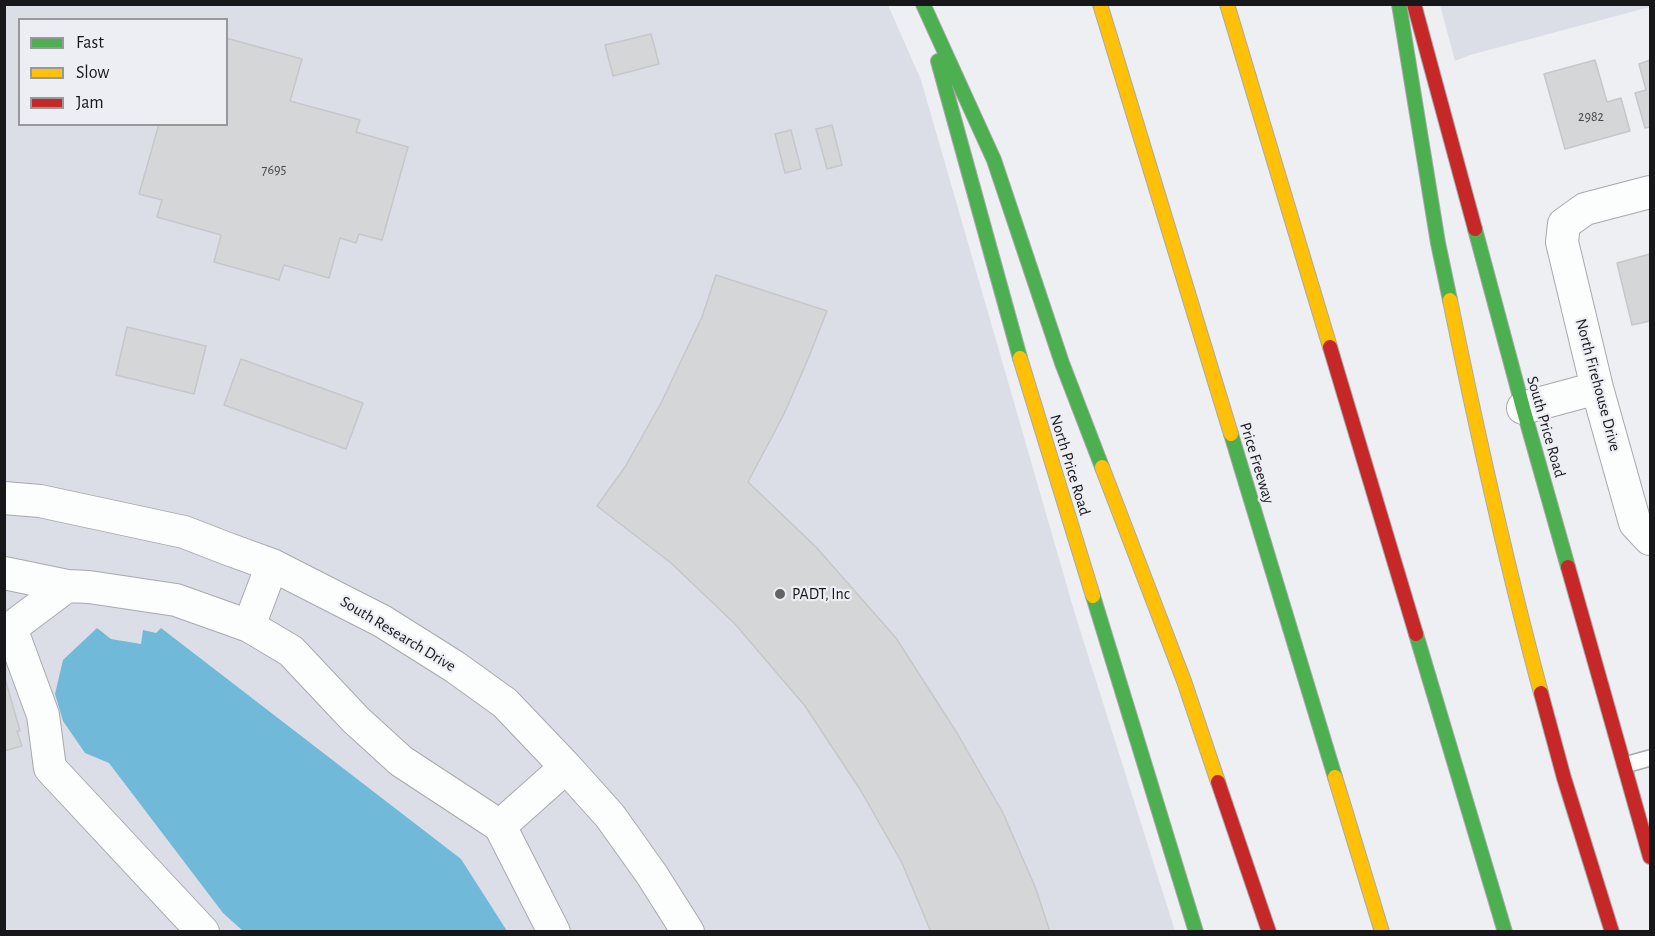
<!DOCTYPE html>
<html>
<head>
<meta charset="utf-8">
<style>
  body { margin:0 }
  #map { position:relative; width:1655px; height:936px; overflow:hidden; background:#eeeff3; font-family:"Alegreya Sans",sans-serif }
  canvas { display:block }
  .frame { position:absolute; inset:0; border:6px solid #171719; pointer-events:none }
  .legend { position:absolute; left:18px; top:18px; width:210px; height:108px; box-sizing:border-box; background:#edeef4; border:2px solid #97989c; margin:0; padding:8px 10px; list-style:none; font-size:18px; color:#171719 }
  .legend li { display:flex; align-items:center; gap:12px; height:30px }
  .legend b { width:30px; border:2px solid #97989c }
</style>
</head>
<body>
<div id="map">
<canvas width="1655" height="936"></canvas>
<div class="frame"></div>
<ul class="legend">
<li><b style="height:8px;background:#4caf50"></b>Fast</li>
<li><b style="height:8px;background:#ffc107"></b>Slow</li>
<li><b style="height:8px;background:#c62828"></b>Jam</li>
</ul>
</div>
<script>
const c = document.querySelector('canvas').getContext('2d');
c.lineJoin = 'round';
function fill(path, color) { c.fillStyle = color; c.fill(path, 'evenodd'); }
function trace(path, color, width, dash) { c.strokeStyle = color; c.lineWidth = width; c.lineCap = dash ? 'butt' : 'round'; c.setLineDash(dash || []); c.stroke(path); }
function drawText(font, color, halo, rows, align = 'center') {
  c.font = font + ' "Alegreya Sans",sans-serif'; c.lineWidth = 4.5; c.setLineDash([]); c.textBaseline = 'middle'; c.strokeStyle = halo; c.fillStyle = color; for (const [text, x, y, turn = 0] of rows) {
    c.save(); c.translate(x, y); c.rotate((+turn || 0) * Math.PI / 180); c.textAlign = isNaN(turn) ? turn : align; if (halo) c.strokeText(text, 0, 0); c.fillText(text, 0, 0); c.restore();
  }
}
fill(new Path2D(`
  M1650,4V7L1470,55L1455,61L1440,5Z
  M5,5H888L921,80L1075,614L1175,931L5,932ZM20,20H226V124H20Z`), '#dcdee7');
fill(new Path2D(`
  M97,628L111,639L141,644L143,630L156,633L161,628L461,859L507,931H243L223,913L109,763L85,753L63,721L55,694L63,660Z`), '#71b9d8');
const building = new Path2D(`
  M651,34L659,64L613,76L605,45Z
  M226,38L302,59L290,101L360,120L356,132L408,147L382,240L359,234L356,243L340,238L329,278L284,265L279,280L214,262L221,235L157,217L162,200L139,194L159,124H226Z
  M1595,60L1607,102L1621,98L1630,131L1565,149L1544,74Z
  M1650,60V127L1645,128L1635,93L1646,90L1639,64Z
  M832,125L842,165L827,169L816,129Z
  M791,130L801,169L785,173L775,134Z
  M1650,254V321L1632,325L1617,263Z
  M716,275L827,311L808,359L784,414L748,482L816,547L896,638L957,733L1003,813L1036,889L1050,932H931L902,863L861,791L805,706L735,624L671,563L597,506L625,467L661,403L702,317Z
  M127,327L206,346L194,394L116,375Z
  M241,359L363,403L346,449L224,405Z
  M4,675L20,731H17L22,746L4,751Z`);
fill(building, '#d5d6d8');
trace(building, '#c6c7ca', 1.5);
const lane = new Path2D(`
  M1625,765L1650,758`);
const street = new Path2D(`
  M1650,192L1585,209L1564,224L1562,242L1597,388L1635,523L1650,539
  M1523,408L1597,388
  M4,498L40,501L184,532L228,549L272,565L382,621L455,667L505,703L566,767L610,816L652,875L688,932
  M4,573L67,586L89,587L176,600L249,626L291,651L356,720L401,761L500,826L554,932
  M67,586L11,628L43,715L50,768L203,932
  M249,626L272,565
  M500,826L566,767`);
const fast = new Path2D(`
  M923,4L994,160L1062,363L1102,467
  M1399,4L1438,243L1450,300
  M938,61L1020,358
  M1475,229L1523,408L1568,567
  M1231,434L1335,777
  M1093,596L1196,932
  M1416,634L1505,932`);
const slow = new Path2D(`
  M1100,4L1231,434
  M1227,4L1330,347
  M1450,300C1477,432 1506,563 1541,693
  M1020,358L1093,596
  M1102,467L1184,681L1218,782
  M1335,777L1382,932`);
const jam = new Path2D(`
  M1414,4L1475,229
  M1330,347L1416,634
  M1568,567L1650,857
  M1541,693L1564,778L1612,932
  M1218,782L1269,932`);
trace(lane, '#a8a9ab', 18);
trace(street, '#a8a9ab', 34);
trace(fast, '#a8a9ab', 16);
trace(slow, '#a8a9ab', 16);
trace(jam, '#a8a9ab', 16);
trace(lane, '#fcfdfd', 15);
trace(street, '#fcfdfd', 32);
trace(fast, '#4caf50', 14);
trace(slow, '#ffc107', 14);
trace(jam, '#c62828', 14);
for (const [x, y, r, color] of [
  [780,594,6,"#626365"]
]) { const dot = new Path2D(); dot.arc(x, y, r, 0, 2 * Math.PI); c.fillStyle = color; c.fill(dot); trace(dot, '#edeef4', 2); }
drawText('14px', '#48484a', null, [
  ["2982",1591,117],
  ["7695",274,170]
]);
drawText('16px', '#171719', '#edeef4', [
  ["North Firehouse Drive",1598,385,75],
  ["South Price Road",1546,427,74],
  ["Price Freeway",1257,463,73],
  ["North Price Road",1070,465,73],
  ["South Research Drive",398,634,31]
]);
drawText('16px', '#171719', '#edeef4', [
  ["PADT, Inc",792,594]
], 'left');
</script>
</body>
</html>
